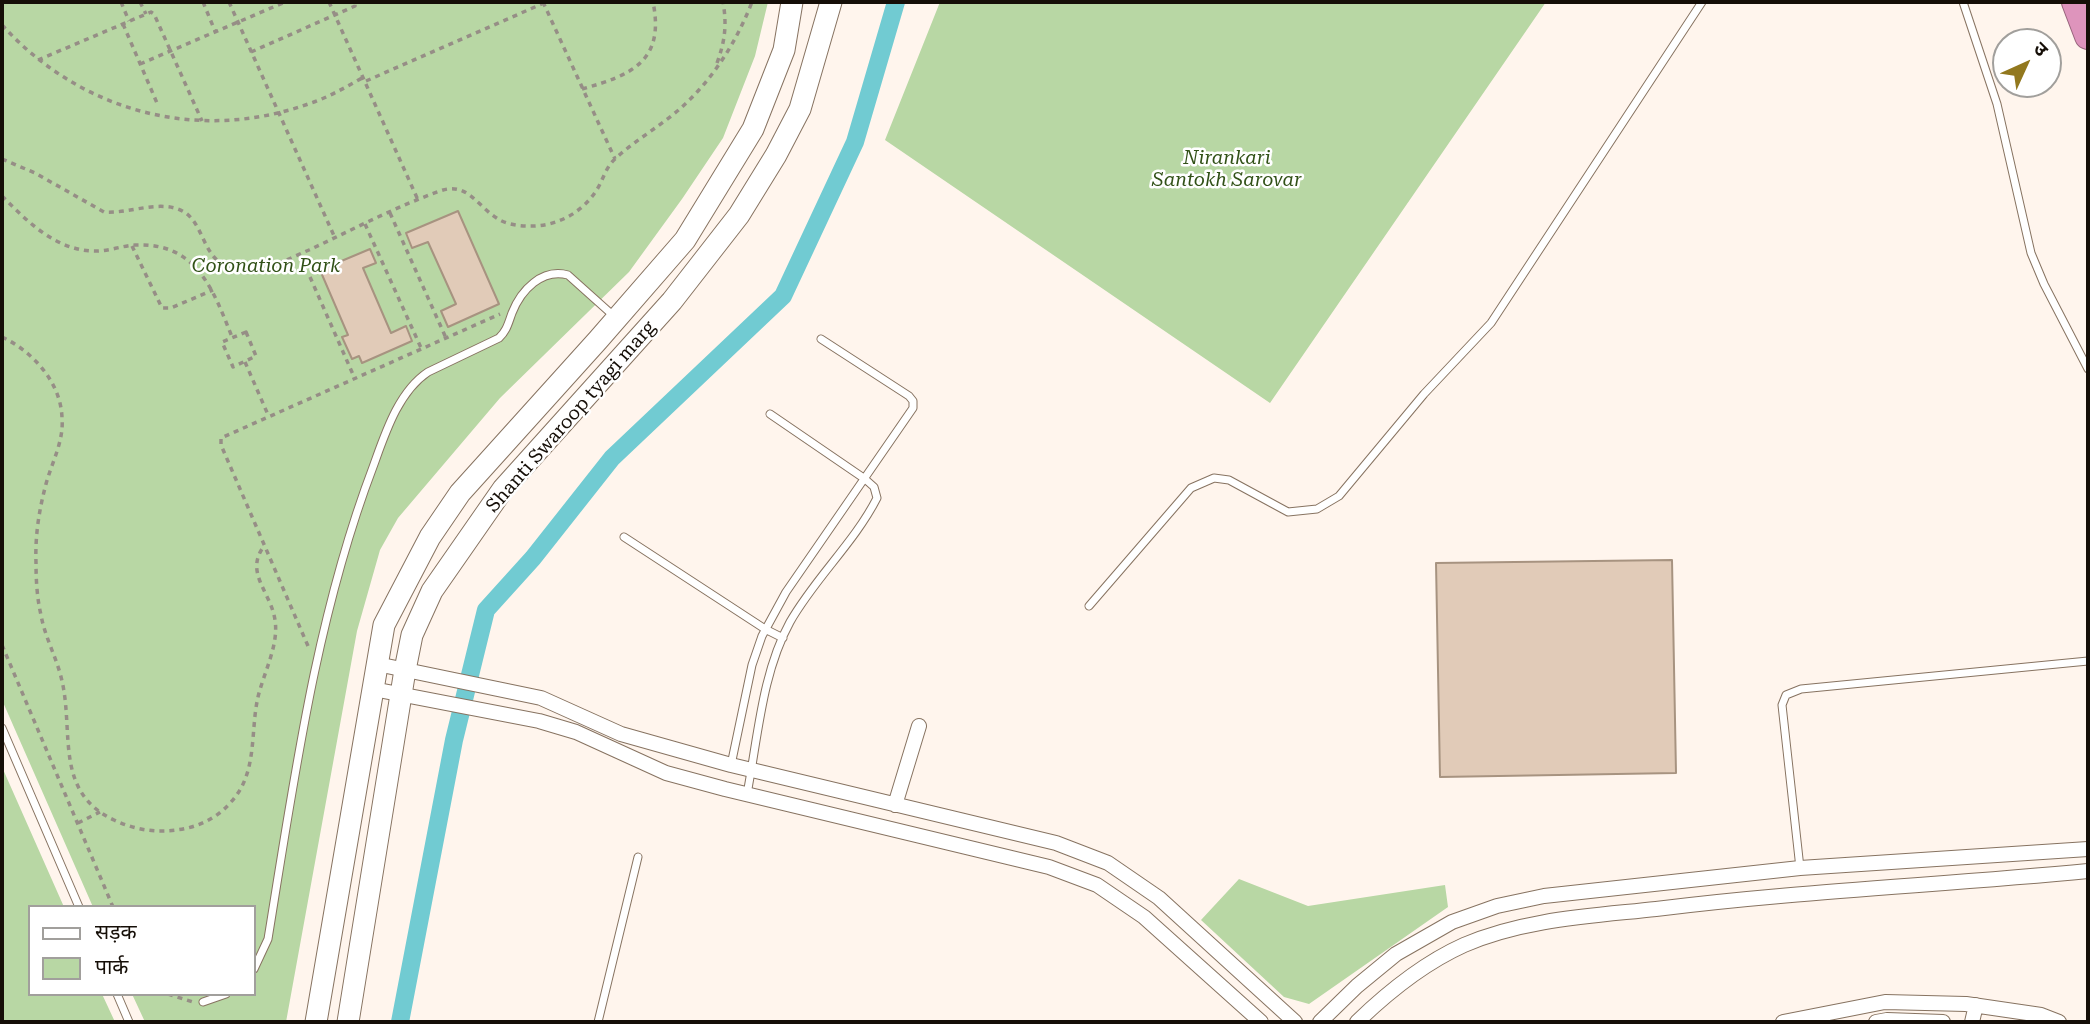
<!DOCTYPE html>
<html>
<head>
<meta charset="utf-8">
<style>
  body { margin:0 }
  #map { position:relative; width:2090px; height:1024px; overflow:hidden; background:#fff5ed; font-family:"Roboto Serif","Noto Sans Devanagari",serif }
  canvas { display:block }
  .frame { position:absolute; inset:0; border:4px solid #150e07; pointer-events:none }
  .legend { position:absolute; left:28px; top:905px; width:228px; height:91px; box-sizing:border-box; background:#fff; border:2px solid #a19f9c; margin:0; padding:9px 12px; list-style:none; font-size:21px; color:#150e07 }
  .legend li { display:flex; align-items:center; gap:14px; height:35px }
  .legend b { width:35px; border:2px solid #a19f9c }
  .north { position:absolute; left:1992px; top:28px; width:70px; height:70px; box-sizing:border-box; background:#fff; border:2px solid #a19f9c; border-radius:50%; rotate:45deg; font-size:19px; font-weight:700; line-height:28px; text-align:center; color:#150e07 }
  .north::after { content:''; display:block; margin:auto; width:24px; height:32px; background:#92781e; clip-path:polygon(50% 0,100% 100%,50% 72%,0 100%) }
</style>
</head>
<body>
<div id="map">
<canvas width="2090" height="1024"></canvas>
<div class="frame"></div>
<ul class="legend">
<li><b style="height:9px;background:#fff"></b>सड़क</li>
<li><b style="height:19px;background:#b8d7a4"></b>पार्क</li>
</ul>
<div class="north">उ</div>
</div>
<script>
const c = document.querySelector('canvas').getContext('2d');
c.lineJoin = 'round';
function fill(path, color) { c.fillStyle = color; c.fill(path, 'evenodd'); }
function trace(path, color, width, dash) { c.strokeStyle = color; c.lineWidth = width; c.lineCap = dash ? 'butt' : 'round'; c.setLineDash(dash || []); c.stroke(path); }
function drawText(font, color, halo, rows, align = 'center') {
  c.font = font + ' "Roboto Serif",serif'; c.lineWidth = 5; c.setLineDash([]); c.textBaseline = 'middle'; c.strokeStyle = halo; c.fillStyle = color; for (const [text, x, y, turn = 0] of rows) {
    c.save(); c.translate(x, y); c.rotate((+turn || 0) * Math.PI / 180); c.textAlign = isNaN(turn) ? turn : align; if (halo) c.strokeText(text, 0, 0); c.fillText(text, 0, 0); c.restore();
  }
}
fill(new Path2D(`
  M2,2H768L755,56L723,138L682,199L629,272L500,398L398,518L380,550L357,631L286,1022H145L132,994H254V907H93L2,700Z
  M940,2H1546L1270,403L885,140Z
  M2,767L64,907H30V994H102L115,1022H2Z
  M1239,879L1308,906L1445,885L1448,907L1309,1004L1284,997L1201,920Z`), '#b8d7a4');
trace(new Path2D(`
  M400,1022L454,740L486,610L533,558L612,458L783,296L855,142L896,2`), '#71cbd2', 18);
const building = new Path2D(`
  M458,211L499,304L448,327L441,311L456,304L428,242L412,248L406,233Z
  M370,249L376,263L363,268L391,333L406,326L412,341L362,363L359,356L352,359L342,337L348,335L320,270Z
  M1672,560L1676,773L1440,777L1436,563Z`);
fill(building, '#e1cbb8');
trace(building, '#a79380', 2);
const lane = new Path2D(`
  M1963,2L1997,104L2031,253L2044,284L2088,369
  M624,537L765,629L783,638
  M1089,606L1191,488L1214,478L1229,480L1288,512L1317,509L1339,496L1424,394L1491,323L1702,2
  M2,728L79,907
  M731,765L752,665L762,636L786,592L913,408V401L909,396L821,339
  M747,794C758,737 762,673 790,622C815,578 854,543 877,498L874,487L865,479L770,414
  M1800,868L1782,705L1786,695L1801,689L2088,661
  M254,969L268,939C294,780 316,617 373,467C385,434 398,392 428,372L499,338C507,330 508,324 512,313C521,290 542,268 568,275L616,318
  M117,994L129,1022
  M203,1002L226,994
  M598,1022L638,857`);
const street = new Path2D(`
  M377,664L541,698L621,734L731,765L1056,843L1108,863L1159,898L1295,1022
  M373,689L539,721L576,732L666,773L725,789L1049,867L1097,885L1144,917L1261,1022
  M895,805L919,726
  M1320,1022L1357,986L1396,954L1452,922L1497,906L1544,896L1800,868L2088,849
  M1357,1022C1388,992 1424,963 1464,945C1524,919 1592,916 1656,909C1800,891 1944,885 2088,871
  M1783,1022L1885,1002L1966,1004L2041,1015L2059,1022
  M1876,1022L1887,1020L1943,1022
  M1972,1022L1976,1005`);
const secondary = new Path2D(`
  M316,1022L384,625L430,537L460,493L598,340L685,240L753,129L784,50L792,2
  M348,1022L405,670L412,635L432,591L503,489L672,301L739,215L776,155L800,109L831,2`);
const highway = new Path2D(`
  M2075,2L2088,36`);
trace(lane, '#877361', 9);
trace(street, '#877361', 16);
trace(secondary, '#877361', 23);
trace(highway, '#98657d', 28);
trace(new Path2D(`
  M121,2L129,21
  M140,2L146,14
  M203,2L215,31
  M229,2L335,238
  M329,2L418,200
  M543,2L615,159
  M123,24L157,103
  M2,25C81,112 199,144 311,103C329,97 346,87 364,77
  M251,52L355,6V2
  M38,60L151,12L154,14L202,121
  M717,63C725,41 727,25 723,2
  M140,64L285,2
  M366,81L544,3
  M582,89C632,75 665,61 653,2
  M2,159L35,173L104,212C127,214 155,201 178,209C209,220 197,267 244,271C265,273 289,258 309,250C352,230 395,207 440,191C467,181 477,206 498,219C506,224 518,226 528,226C555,227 581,214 596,191C603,181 605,168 615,159C635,140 661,126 682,107C713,79 737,41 752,2
  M2,196C27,221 54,249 92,251C106,252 121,246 135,245C196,242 213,289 232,337
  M390,213L446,338
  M365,224L422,350
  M132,246L162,308H171L213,290
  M310,277L355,379
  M246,332L256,356L233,367L222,342Z
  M2,337C32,351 61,382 62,418C64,441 52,462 46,484C39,510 35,536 36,563C36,580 37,598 41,615C45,638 57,658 62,681C74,733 54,792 114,820C129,827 145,831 160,831C188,831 213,823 231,802C258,773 250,732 258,697C264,672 279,645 275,620C271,592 244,573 264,546
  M245,362L269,417
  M2,645L113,907
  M308,646L221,445V438L500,314
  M78,823L100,812
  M168,994L193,1002`), '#968e86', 3.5, [5, 5]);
trace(lane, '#fff', 7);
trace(street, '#fff', 14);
trace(secondary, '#fff', 21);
trace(highway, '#de94bc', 26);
drawText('italic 19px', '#315117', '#fff', [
  ["Nirankari",1227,158],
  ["Santokh Sarovar",1227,180],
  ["Coronation Park",266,266]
]);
drawText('19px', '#150e07', '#fff', [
  ["Shanti Swaroop tyagi marg",571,417,-49]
]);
</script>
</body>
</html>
